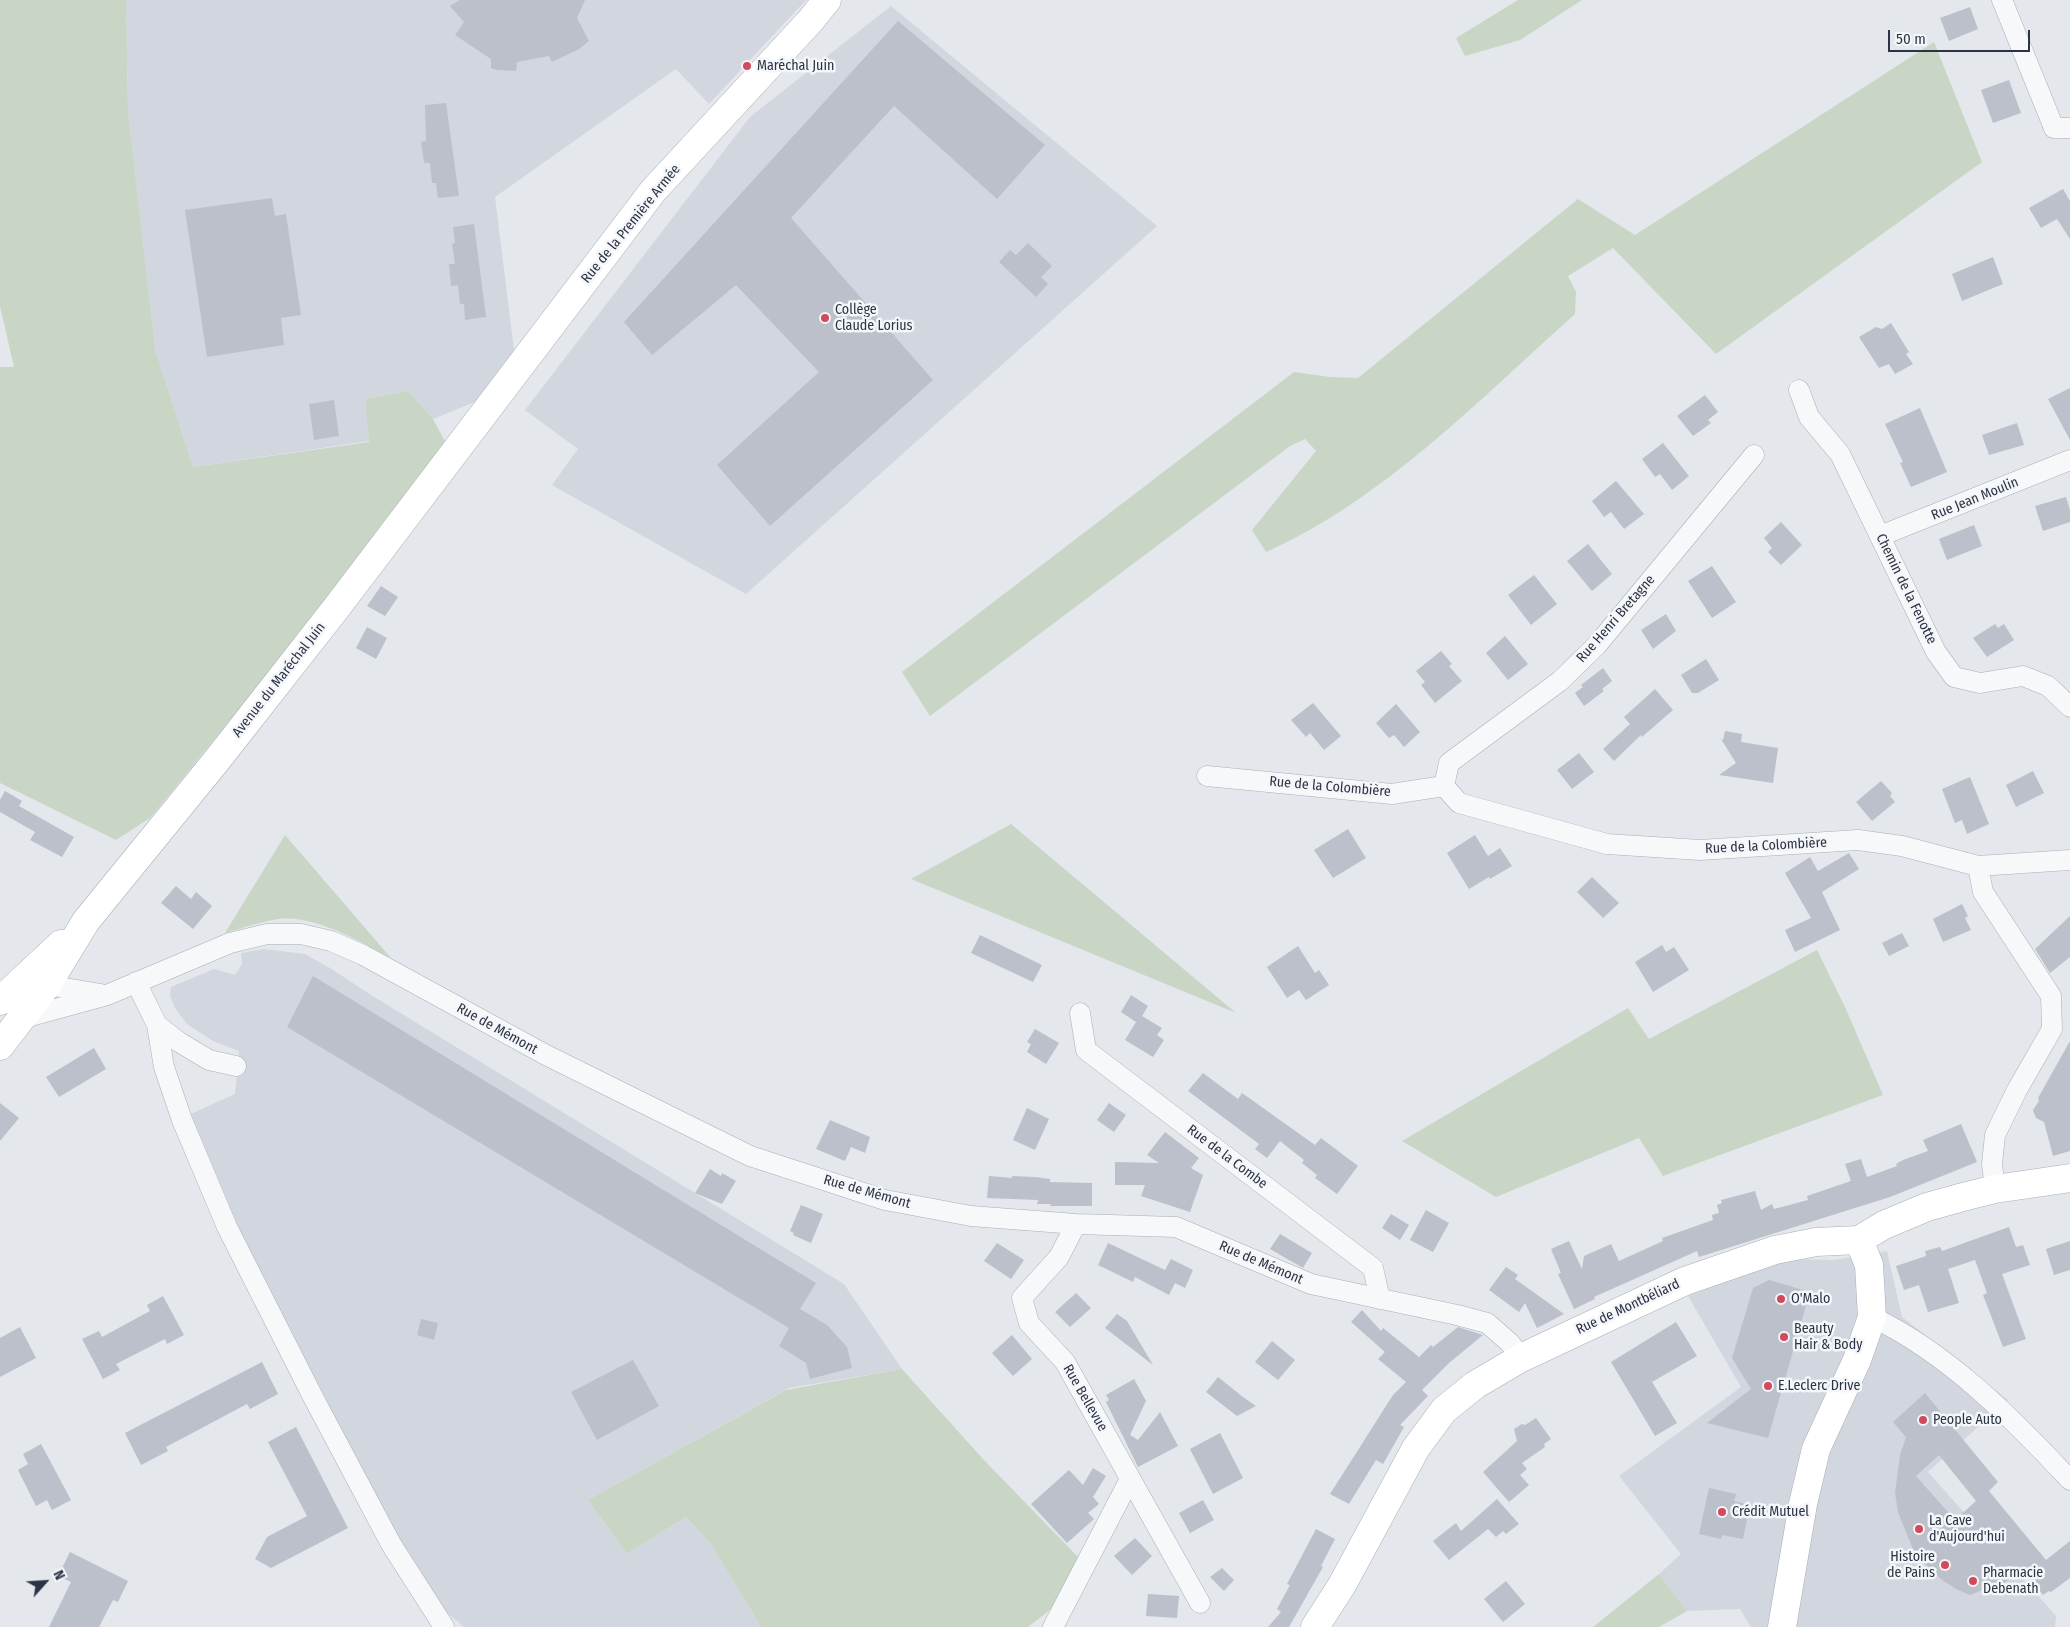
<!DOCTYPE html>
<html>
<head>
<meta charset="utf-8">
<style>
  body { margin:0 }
  #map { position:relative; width:2070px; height:1627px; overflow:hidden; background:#e4e7ec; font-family:"Fira Sans Condensed",sans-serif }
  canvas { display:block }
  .north { position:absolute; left:20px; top:1557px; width:50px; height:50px; -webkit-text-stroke:4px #f4f6f9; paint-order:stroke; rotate:64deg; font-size:14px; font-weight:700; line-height:20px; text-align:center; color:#2b3445 }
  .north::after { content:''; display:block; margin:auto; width:18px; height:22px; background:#2b3445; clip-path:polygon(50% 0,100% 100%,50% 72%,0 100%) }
  .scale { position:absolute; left:1888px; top:30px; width:142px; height:22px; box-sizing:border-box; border:2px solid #2b3445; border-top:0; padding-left:6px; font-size:15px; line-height:18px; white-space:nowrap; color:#2b3445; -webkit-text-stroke:4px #f4f6f9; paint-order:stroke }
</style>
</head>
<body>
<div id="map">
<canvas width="2070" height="1627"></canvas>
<div class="north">N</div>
<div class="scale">50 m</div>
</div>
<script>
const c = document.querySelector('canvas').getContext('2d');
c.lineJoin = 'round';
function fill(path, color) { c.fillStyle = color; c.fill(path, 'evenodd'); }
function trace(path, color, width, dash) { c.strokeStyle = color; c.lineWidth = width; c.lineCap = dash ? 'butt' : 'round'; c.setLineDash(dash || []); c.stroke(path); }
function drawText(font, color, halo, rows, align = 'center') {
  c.font = font + ' "Fira Sans Condensed",sans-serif'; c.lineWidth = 5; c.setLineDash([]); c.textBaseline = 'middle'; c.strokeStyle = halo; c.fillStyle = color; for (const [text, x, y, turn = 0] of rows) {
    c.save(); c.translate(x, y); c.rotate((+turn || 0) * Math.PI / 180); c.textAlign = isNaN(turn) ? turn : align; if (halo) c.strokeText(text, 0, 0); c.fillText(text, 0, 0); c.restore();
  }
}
fill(new Path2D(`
  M126,0H806L709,104L676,69L495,197L514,350L492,395L433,419L408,391L365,399L369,441L193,467L155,349L128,110Z
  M891,6L1157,226L746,594L552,485L578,449L525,410L750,117Z
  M264,949L305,954L330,968L371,995L844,1284L902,1369L789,1388L588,1500L627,1554L686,1517L710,1543L761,1627H464L445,1611L401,1546L241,1233L191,1114L235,1094L239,1051L213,1041L187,1024L175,1008L170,996L171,987L214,969L235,975L242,964L241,953Z
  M1887,1251L1902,1317L2008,1400L1928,1472L2056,1616L2055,1627H1751L1740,1609L1687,1611L1659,1574L1681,1554L1619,1476L1741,1387L1688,1296L1785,1259L1834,1260Z`), '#d2d6de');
fill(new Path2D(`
  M0,0H126L128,110L155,349L193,467L369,442L365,399L408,391L433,419L450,451L150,818L116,840L0,783V367H14L0,306Z
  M1518,0H1582L1520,40L1465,56L1456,38Z
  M1934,42L1982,162L1716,354L1613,248L1568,276L1576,292L1575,314C1481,398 1382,501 1266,552L1252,530L1316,451L1305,439L1290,446L930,716L902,672L1294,372L1330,377L1358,378L1578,199L1635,235Z
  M1011,824L1236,1013L911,879Z
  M285,835L391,958C358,941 316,915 278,919C260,922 242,928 225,933Z
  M1817,950L1845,1007L1883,1095L1663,1176L1639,1138L1496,1197L1402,1141L1628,1008L1649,1039Z
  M902,1369L983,1459L1079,1558L1055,1606L1028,1627H761L710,1543L686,1517L627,1554L588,1500L786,1390Z
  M1659,1574L1687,1611L1659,1627H1593Z`), '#c9d6c5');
fill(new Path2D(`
  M460,0H585L577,18L589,41L579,49L552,62L549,56L517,62L516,71L497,70L491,68V59L455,35L464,22L450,6Z
  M1970,7L1978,29L1949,41L1940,18Z
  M898,21L1045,145L997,199L894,106L791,218L933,380L770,526L717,465L819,372L736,285L652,355L624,322Z
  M2009,80L2021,113L1993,123L1981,90Z
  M446,103L459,196L438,198L436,183H432L430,163H424L421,142L426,141L425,105Z
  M2063,189L2070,201V239L2057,219L2041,228L2029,208Z
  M272,198L275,216L286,214L301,315L281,318L284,345L207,357L185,210Z
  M474,224L486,317L465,320L464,304H460L458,285L451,286L449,264H455L452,244L455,243L453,227Z
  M1028,243L1052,266L1041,277L1048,284L1036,297L999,262L1010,250L1016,255Z
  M1993,257L2003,284L1962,301L1952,274Z
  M1891,323L1909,352L1906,354L1913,364L1895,374L1889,364L1879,368L1859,337L1876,327L1882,329Z
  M2070,388V440L2048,399Z
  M1705,395L1718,412L1708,420L1711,423L1693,436L1677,416Z
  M334,400L339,436L314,440L309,404Z
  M1920,408L1947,472L1911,487L1900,463L1903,462L1885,424Z
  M2017,423L2024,445L1989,455L1982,435Z
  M1663,443L1689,476L1672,490L1660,474L1655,477L1642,459Z
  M1616,481L1644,514L1624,529L1611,512L1604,517L1592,501Z
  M2066,497L2070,510V522L2043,531L2035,506Z
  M1781,522L1802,545L1781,565L1768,552L1772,548L1764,538Z
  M1974,525L1982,546L1947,560L1939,539Z
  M1588,544L1612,574L1592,591L1567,561Z
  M1712,566L1736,602L1712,618L1688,581Z
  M1534,575L1557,604L1531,625L1508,595Z
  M381,586L398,597L385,616L367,606Z
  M1666,614L1676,631L1653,649L1641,630Z
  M1995,624L1998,628L2004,624L2014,640L1987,657L1973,638Z
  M367,627L387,638L376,659L356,648Z
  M1505,636L1528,664L1508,680L1486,653Z
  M1441,651L1452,664L1449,666L1462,681L1435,703L1421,685L1425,682L1416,671Z
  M1706,659L1719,680L1698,693H1692L1681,675Z
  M1603,668L1612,681L1602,689L1604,691L1584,706L1575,693L1583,687L1581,685Z
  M1655,689L1673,710L1642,737L1641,735L1614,761L1603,749L1630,724L1624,717Z
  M1313,703L1341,736L1324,750L1310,733L1306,737L1291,720Z
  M1396,704L1420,732L1404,747L1394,735L1389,738L1376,723Z
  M1725,731L1742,734L1741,742L1778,748L1773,783L1719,775L1736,763L1721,739L1723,740Z
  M1579,753L1594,772L1572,789L1557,770Z
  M2033,771L2044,793L2016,807L2006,785Z
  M1970,777L1989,824L1967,834L1962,820L1955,823L1942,789Z
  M1881,781L1892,793L1890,796L1895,802L1872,821L1856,802Z
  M5,791L22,801L19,806L74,837L62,857L30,840L35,832L0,812V800Z
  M1348,829L1366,858L1333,878L1314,850Z
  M1475,835L1488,856L1500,848L1512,866L1490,879L1489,877L1469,889L1447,853Z
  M1849,853L1859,869L1822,892L1840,930L1795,952L1785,930L1811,918L1785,873L1810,857L1818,871Z
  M1592,877L1619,903L1603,918L1577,892Z
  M176,886L191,899L196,892L212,906L193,929L161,903Z
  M1962,904L1968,916L1965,918L1971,930L1943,942L1933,919Z
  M2070,916V957L2050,973L2035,949Z
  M1902,933L1909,946L1889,956L1882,943Z
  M980,935L1042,965L1033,982L971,953Z
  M1662,945L1666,952L1674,947L1689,970L1653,992L1635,962Z
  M1298,946L1315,973L1319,970L1329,985L1306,1000L1299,990L1287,998L1267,967Z
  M313,976L816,1283L800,1309L827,1325L847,1347L852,1368L810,1379L806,1363L779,1346L789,1328L287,1027Z
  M1131,995L1148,1006L1142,1016L1162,1028L1157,1035L1164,1040L1153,1057L1125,1040L1136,1022L1121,1012Z
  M1035,1029L1059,1043L1046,1064L1027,1052L1031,1044L1027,1042Z
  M2070,1041V1151L2053,1156L2044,1122L2036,1118L2033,1110L2039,1101L2038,1098Z
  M94,1048L106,1069L59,1097L46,1077Z
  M1203,1073L1238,1099L1242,1093L1315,1145L1321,1138L1358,1166L1337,1194L1315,1178L1317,1175L1302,1163L1304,1160L1280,1141L1267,1158L1255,1149L1259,1144L1188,1091Z
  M0,1103L19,1118L0,1141Z
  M1109,1103L1126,1115L1114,1132L1097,1120Z
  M1027,1108L1049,1119L1035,1150L1013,1140Z
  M830,1120L870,1137L865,1153L851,1147L845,1161L816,1149Z
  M1961,1124L1977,1162L1890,1197L1699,1257L1697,1251L1594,1297L1595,1299L1574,1309L1558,1274L1561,1273L1551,1249L1569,1241L1582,1269L1584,1256L1611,1244L1619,1261L1663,1241L1662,1238L1713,1220L1712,1215L1719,1213L1717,1205L1722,1203L1721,1200L1755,1191L1761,1210L1772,1204L1774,1209L1808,1200L1807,1196L1851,1181L1845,1164L1861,1159L1867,1177L1897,1166L1896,1164L1903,1160L1928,1151L1923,1140Z
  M1165,1132L1199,1158L1191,1168L1203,1175L1190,1212L1141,1196L1145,1185H1115V1162L1159,1163L1147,1155Z
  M710,1169L721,1176L722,1173L736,1181L722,1204L695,1193Z
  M989,1176L1012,1178V1176L1035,1177L1050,1179V1182L1092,1183V1206H1050L1051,1204H1037L1038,1200L987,1198Z
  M801,1205L823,1214L811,1243L793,1235L794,1233L790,1231Z
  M1426,1210L1449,1223L1433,1252L1410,1240Z
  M1391,1214L1409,1225L1400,1240L1382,1228Z
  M2009,1227L2016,1247L2023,1245L2030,1265L2002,1274L2026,1339L2003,1347L1983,1295L1987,1293L1975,1260L1948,1269L1959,1303L1928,1312L1919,1285L1904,1290L1896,1266L1926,1256L1925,1251L1940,1247L1942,1251Z
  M1280,1234L1312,1253L1303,1268L1270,1249Z
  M2070,1241V1270L2054,1275L2046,1249Z
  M997,1243L1024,1260L1011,1279L984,1261Z
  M1108,1243L1165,1270L1171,1259L1193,1270L1185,1288L1175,1283L1169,1295L1135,1277L1133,1282L1098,1265Z
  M1506,1267L1518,1275L1515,1279L1564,1314L1537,1328L1525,1303L1519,1312L1489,1290Z
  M1769,1280L1810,1292L1768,1438L1707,1423L1751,1389L1732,1358L1753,1288Z
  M1076,1293L1091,1308L1070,1327L1055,1312Z
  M163,1296L184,1335L167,1344L165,1339L116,1364L120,1370L103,1379L82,1339L99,1331L102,1337L150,1311L147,1305Z
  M1362,1310L1381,1331L1383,1328L1419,1357L1431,1345L1433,1347L1458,1327L1483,1335L1449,1363L1422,1390L1428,1396L1400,1425L1404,1427L1383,1464L1376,1460L1349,1504L1330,1494L1393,1395L1406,1382L1378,1359L1385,1352L1351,1322Z
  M1117,1314L1127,1321L1153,1365L1105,1328Z
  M421,1319L438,1323L434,1340L417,1335Z
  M1676,1322L1697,1356L1652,1382L1677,1423L1655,1436L1611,1362Z
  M20,1327L36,1358L0,1377V1338Z
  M1012,1335L1032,1359L1013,1376L992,1353Z
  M1272,1341L1295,1360L1278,1380L1255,1362Z
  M633,1360L659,1406L597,1440L571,1392Z
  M262,1362L278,1394L250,1409L247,1404L166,1447L168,1451L141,1465L125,1433Z
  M1218,1377L1243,1397L1256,1406L1237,1416L1206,1392Z
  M1134,1379L1146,1401L1130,1435L1138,1440L1160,1412L1178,1446L1138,1467L1106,1402L1109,1400L1106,1395Z
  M1925,1393L1998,1482L1989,1491L2046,1560L2070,1541V1578L2051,1592L2049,1591L2043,1595L2022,1568L1998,1588L1996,1584L1970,1595L1956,1589L1942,1580L1925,1564L1912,1547L1898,1512L1895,1493L1900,1455L1906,1437L1893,1422ZM1939,1455L1976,1501L1955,1520L1916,1476Z
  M1536,1418L1551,1439L1544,1444L1545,1447L1522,1463L1527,1469L1520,1475L1529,1485L1509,1502L1483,1472L1517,1441L1514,1429L1522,1424L1525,1425Z
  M296,1427L348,1528L271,1568L255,1559L267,1537L307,1516L268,1442Z
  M1220,1433L1243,1478L1213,1494L1190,1449Z
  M41,1444L71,1500L52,1510L47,1500L36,1506L18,1470L28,1464L23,1454Z
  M1093,1468L1106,1476L1093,1497L1099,1504L1088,1513L1094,1519L1067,1543L1031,1504L1069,1470L1083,1485Z
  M1709,1488L1736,1494L1734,1501L1750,1505L1743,1539L1722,1535L1721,1539L1699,1534Z
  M1497,1499L1519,1524L1506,1534L1503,1531L1496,1537L1488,1529L1449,1560L1433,1541L1456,1523L1461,1531Z
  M1203,1500L1214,1520L1190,1533L1179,1513Z
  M1316,1529L1335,1539L1321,1566L1323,1567L1289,1627H1268L1281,1612L1277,1609L1290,1585L1287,1584Z
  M1135,1538L1152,1556L1132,1575L1114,1556Z
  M70,1552L128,1581L118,1602L113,1600L99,1627H49L71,1582L58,1576Z
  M1222,1568L1234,1580L1224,1591L1210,1577Z
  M1506,1581L1525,1604L1503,1622L1484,1599Z
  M1148,1594L1179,1596L1177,1618L1146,1616Z`), '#bbc0ca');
const street = new Path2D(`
  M2002,0L2054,128H2070
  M1799,390L1809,417L1840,454L1936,652L1954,677L1980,683L2023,676L2048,686L2070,707
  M1880,536L2070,460
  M1207,776L1392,794L1444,786L1459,803L1607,844L1700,850L1858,840L1902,846L1978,866L1983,892L2051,996L2052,1029L2017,1090L1995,1135L1992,1164L1995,1189
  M1444,786L1449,763L1560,681L1597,645L1754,455
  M1978,866L2070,860
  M136,982L157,1025L179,1042L209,1060L236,1066
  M35,983L101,994
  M1080,1013L1086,1050L1373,1268L1380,1299
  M23,1018L107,995L230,943L267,934H301L331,941L363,955L546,1055L750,1156L885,1200L971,1216L1076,1224L1176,1227L1311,1284L1457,1315L1487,1323L1510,1343L1521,1358
  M157,1025L164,1067L182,1120L227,1227L313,1397L391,1544L444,1627
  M1076,1224L1059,1257L1022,1298L1029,1323L1065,1362L1200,1603
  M1872,1317C1948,1353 2013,1419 2070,1480
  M1053,1627L1130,1479`);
const secondary = new Path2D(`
  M0,1001L61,944
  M0,1046L47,985L86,921L217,760L337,607L653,191L811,20L827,0
  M1315,1627L1342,1585L1416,1448L1444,1410L1475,1385L1521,1358L1685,1281L1775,1250L1816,1242L1859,1240L1884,1225L1927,1207L1963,1197L1995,1189L2070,1178
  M1782,1627L1803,1504L1816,1449L1857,1360L1872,1317L1869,1265L1859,1240`);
trace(street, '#a9aeb7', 21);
trace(secondary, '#a9aeb7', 29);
trace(street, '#f7f8fa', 20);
trace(secondary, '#fff', 28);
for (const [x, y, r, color] of [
  [747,66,5,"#d1495b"],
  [825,318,5,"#d1495b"],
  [1781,1299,5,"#d1495b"],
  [1784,1337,5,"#d1495b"],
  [1768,1386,5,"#d1495b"],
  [1923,1420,5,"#d1495b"],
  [1722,1512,5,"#d1495b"],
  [1919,1529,5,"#d1495b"],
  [1945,1565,5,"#d1495b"],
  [1973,1581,5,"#d1495b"]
]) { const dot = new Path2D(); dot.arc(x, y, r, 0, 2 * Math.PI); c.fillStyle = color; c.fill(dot); trace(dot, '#f4f6f9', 2); }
drawText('14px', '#2b3445', '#f4f6f9', [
  ["Maréchal Juin",757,66],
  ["Collège",835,310],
  ["Claude Lorius",835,326],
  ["O'Malo",1791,1299],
  ["Beauty",1794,1329],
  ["Hair & Body",1794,1345],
  ["E.Leclerc Drive",1778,1386],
  ["People Auto",1933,1420],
  ["Crédit Mutuel",1732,1512],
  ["La Cave",1929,1521],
  ["d'Aujourd'hui",1929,1537],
  ["Histoire",1935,1557,"right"],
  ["de Pains",1935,1573,"right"],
  ["Pharmacie",1983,1573],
  ["Debenath",1983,1589]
], 'left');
drawText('14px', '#2b3445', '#f4f6f9', [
  ["Rue de la Première Armée",631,224,-51],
  ["Rue Jean Moulin",1975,499,-22],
  ["Chemin de la Fenotte",1906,589,64],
  ["Rue Henri Bretagne",1616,619,-49],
  ["Avenue du Maréchal Juin",279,680,-52],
  ["Rue de la Colombière",1330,787,5],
  ["Rue de la Colombière",1766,846,-3],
  ["Rue de Mémont",497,1029,29],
  ["Rue de la Combe",1227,1157,37],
  ["Rue de Mémont",867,1192,16],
  ["Rue de Mémont",1261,1263,23],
  ["Rue de Montbéliard",1628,1307,-25],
  ["Rue Bellevue",1085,1398,60]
]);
</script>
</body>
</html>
